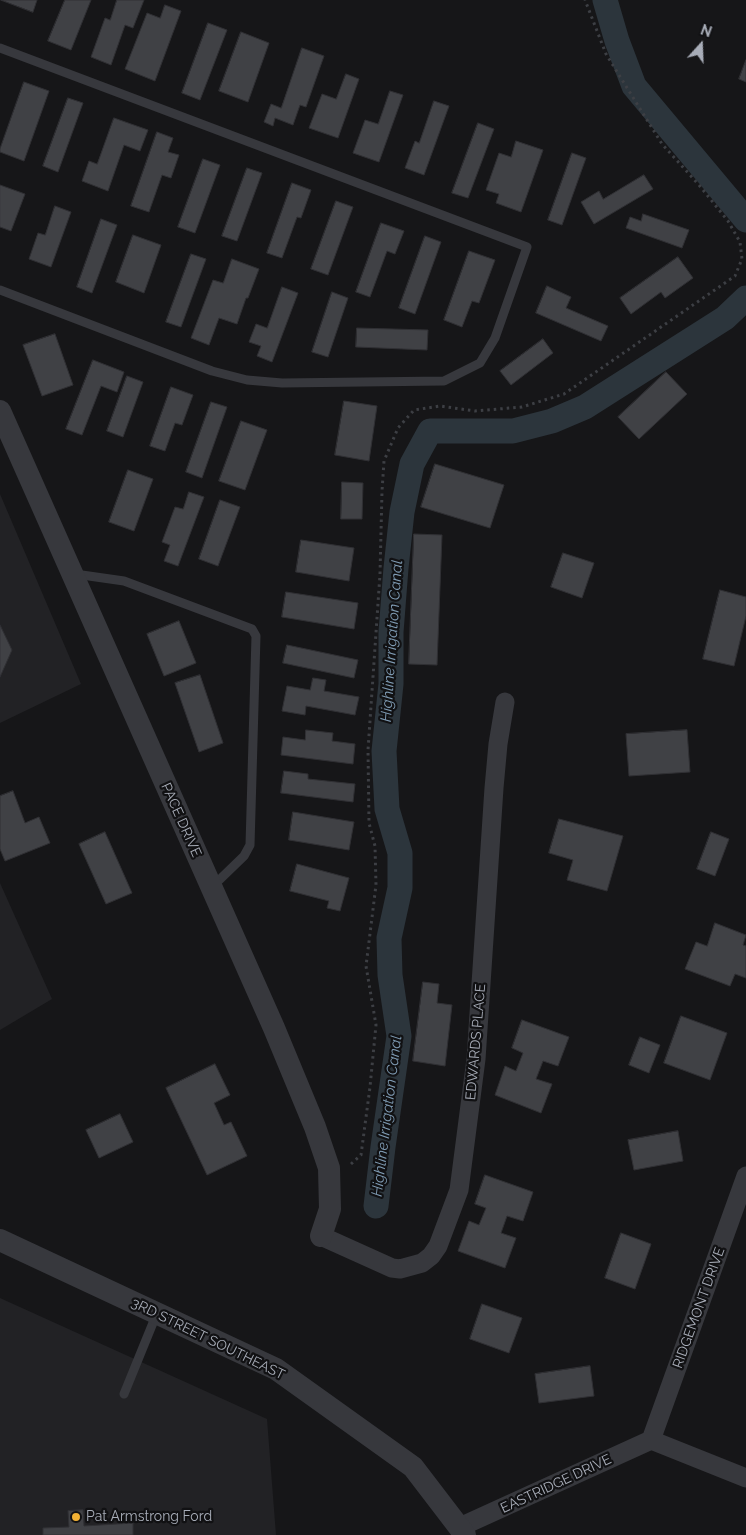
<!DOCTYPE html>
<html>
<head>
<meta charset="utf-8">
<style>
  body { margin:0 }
  #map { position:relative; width:746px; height:1535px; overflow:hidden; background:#161618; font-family:Raleway,sans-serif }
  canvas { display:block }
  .north { position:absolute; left:676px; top:20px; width:50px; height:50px; -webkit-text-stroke:4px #111113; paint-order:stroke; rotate:20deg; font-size:14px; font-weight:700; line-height:20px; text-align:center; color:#a8adb8 }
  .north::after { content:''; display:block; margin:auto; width:18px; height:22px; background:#a8adb8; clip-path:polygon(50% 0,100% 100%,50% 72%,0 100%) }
</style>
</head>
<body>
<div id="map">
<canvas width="746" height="1535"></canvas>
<div class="north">N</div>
</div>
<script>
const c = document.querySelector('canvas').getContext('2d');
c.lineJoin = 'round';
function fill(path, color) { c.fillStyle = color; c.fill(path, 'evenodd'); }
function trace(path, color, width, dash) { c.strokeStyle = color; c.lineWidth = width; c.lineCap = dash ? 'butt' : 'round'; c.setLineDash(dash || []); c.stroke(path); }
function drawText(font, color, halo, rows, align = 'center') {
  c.font = font + ' Raleway,sans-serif'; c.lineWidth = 4.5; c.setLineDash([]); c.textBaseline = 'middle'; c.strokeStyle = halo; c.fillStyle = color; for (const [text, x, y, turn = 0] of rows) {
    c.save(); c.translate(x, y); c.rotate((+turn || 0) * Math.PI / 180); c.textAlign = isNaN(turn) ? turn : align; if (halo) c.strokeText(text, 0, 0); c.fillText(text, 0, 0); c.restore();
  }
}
fill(new Path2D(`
  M0,494L81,684L0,723Z
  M0,883L52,999L0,1030Z
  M0,1298L267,1419L276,1535H0Z`), '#222225');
trace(new Path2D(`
  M605,0L617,41L634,86L746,220
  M376,1206L383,1147L399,1036L390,975L389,938L400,888V853L387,809L384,751L391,684V632L396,568L402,512L412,464L430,431H513L552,421L585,407L725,318L746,298`), '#2c353c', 25);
const building = new Path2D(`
  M1,0H37L33,12Z
  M65,0H91L71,50L48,41Z
  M117,0H144L133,28L125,25L111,65L91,57L105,18L110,20Z
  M165,5L181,11L155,81L125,69L147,13L160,18Z
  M208,23L227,30L200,100L182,93Z
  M241,32L269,43L248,102L219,91Z
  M302,48L324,56L306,107L300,105L293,125L275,118L273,126L264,122L271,104L281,108Z
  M746,60V82L739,79Z
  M346,74L359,79L338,138L309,128L322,94L336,99Z
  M24,82L49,91L24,161L0,152V149Z
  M390,91L403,95L379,162L353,153L365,120L378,124Z
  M68,98L83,103L58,172L43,166Z
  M434,101L449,106L424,175L405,168L415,141L419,143Z
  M114,118L148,130L140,151L124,145L108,191L82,181L89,161L97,164Z
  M478,123L494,129L468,198L452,193Z
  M157,132L173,138L168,152L179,155L171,178L162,175L149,212L131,206Z
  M516,141L543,150L521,212L496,203L499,194L486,190L499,153L511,157Z
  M572,153L586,158L562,225L548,220Z
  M203,159L220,165L195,233L178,227Z
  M247,168L262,173L237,241L222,236Z
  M644,175L653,189L594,224L581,202L599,191L603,199Z
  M292,183L311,190L301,218L297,217L282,258L267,253Z
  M0,185L25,194L11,231L0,227Z
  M336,201L353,207L328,275L311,269Z
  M55,206L71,212L51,267L29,259L38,233L45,235Z
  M643,214L689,230L682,248L626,228L630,217L641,221Z
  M101,219L117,225L92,293L77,287Z
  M381,223L404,231L395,254L387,251L370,297L356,292Z
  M133,235L161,245L144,293L116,282Z
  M425,236L441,242L415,314L399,308Z
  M469,251L495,260L479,303L472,301L462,327L444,320Z
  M191,254L206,259L181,327L166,322Z
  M678,257L693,278L665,298L661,292L631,314L620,298Z
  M232,259L259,269L248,298H246L237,324L219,318L209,345L191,338L213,280L223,283Z
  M547,286L571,297L566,308L608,326L601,341L536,313Z
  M282,287L298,293L272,362L257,356L261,346L249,342L256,324L267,328Z
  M332,292L348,298L328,357L312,352Z
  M357,328L428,330L427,350L356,347Z
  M55,334L73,385L42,396L23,345Z
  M543,339L553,353L511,385L500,371Z
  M93,360L124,372L117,392L101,386L82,435L66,429Z
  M666,372L687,394L639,439L618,417Z
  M127,376L143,382L123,437L107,431Z
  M171,387L193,395L182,425L175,423L165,451L150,446Z
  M344,401L377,406L369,461L335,455Z
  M211,402L227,407L202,478L186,472Z
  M241,421L267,430L245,490L219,481Z
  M435,464L504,485L490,528L421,507Z
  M128,470L153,479L134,531L109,522Z
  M342,482L363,483L362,519H341Z
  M189,492L204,497L178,566L164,561L170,545L162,542L175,507L183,509Z
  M220,500L240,507L218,566L199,559Z
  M414,534L442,535L437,665L409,664Z
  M301,540L354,548L349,581L296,572Z
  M563,553L594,563L582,598L551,587Z
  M720,590L746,597V616L734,666L703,659Z
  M286,592L358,603L354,629L282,617Z
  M179,621L196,663L164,676L147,634Z
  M0,625L12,650L0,677Z
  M287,645L358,660L354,678L283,663Z
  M200,675L223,743L199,752L175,683Z
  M313,678L326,680L324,691L359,697L355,715L306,706L305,715L282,711L287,686L310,690Z
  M306,730L333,733L332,741L355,744L353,764L281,755L283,737L305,740Z
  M687,730L690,772L629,776L626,734Z
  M284,771L308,774V779L355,784L353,802L281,793Z
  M13,791L25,823L39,817L50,843L5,861L0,849V796Z
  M293,812L354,822L349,850L289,840Z
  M559,819L623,836L607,891L567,880L573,860L549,853Z
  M105,832L132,893L106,904L79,844Z
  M711,832L729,839L715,876L697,869Z
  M297,864L349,878L340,911L327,908L329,901L290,891Z
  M715,923L746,935L743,945L746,946V978L735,974L730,986L685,969L696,942L707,946Z
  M423,982L439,984L437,1003L452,1005L445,1066L413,1061Z
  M681,1016L727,1033L710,1080L664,1063Z
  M522,1020L569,1037L558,1066L543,1061L536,1079L552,1084L541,1113L495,1095L505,1066L516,1071L523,1053L512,1048Z
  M640,1037L660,1045L649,1073L629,1065Z
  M215,1064L230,1095L214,1103L224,1125L231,1122L247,1156L207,1175L166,1088Z
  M120,1114L133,1142L99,1158L86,1130Z
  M678,1131L683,1161L634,1170L628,1140Z
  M485,1175L533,1192L523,1221L507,1216L501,1233L516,1238L505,1268L458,1251L469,1221L479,1225L486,1208L475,1204Z
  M621,1233L651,1244L635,1289L605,1278Z
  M482,1304L522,1318L509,1353L470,1339Z
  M590,1366L594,1396L539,1403L535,1374Z
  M83,1510L84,1526L133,1523V1535H43V1528L69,1527L68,1511Z`);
fill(building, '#404145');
trace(building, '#303034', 1);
trace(new Path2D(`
  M351,1164L361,1155L370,1087L376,1025L366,966L376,885L375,846L369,823L368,750L380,574L382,491L384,461L398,428L414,410L440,406L475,411L522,407L564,394L735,276L742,259L740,242L728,221L699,185L662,144L606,54L585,0`), '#3d3f44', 3, [2.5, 4]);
trace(new Path2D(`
  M0,48L527,247L495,338L480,363L444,381L282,383L247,380L212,371L0,290
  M75,574L124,581L252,629L256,636L250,845L244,856L213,886
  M124,1394L157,1313`), '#37383d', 9);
trace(new Path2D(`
  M321,1236L392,1268L400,1269L422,1263L431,1256L438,1246L459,1190L476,1059L494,788L498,744L505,702
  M651,1440L746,1176
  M651,1440L746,1478
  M460,1527L651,1440`), '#37383d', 19);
trace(new Path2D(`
  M0,411L274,1028L315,1127L329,1168L330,1209L321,1236
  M0,1240L276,1369L413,1467L465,1535`), '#37383d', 22);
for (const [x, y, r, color] of [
  [76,1517,5,"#f2b134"]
]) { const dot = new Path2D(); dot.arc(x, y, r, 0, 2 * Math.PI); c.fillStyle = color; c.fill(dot); trace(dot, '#111113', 2); }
drawText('14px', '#a8adb8', '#111113', [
  ["PACE DRIVE",181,820,66],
  ["EDWARDS PLACE",476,1042,-85],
  ["RIDGEMONT DRIVE",699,1308,-70],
  ["3RD STREET SOUTHEAST",208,1339,26],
  ["EASTRIDGE DRIVE",556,1484,-25]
]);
drawText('14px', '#a8adb8', '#111113', [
  ["Pat Armstrong Ford",86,1517]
], 'left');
drawText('italic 15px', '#7f9bb3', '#111113', [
  ["Highline Irrigation Canal",392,641,-86],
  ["Highline Irrigation Canal",387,1116,-83]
]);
</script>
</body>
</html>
